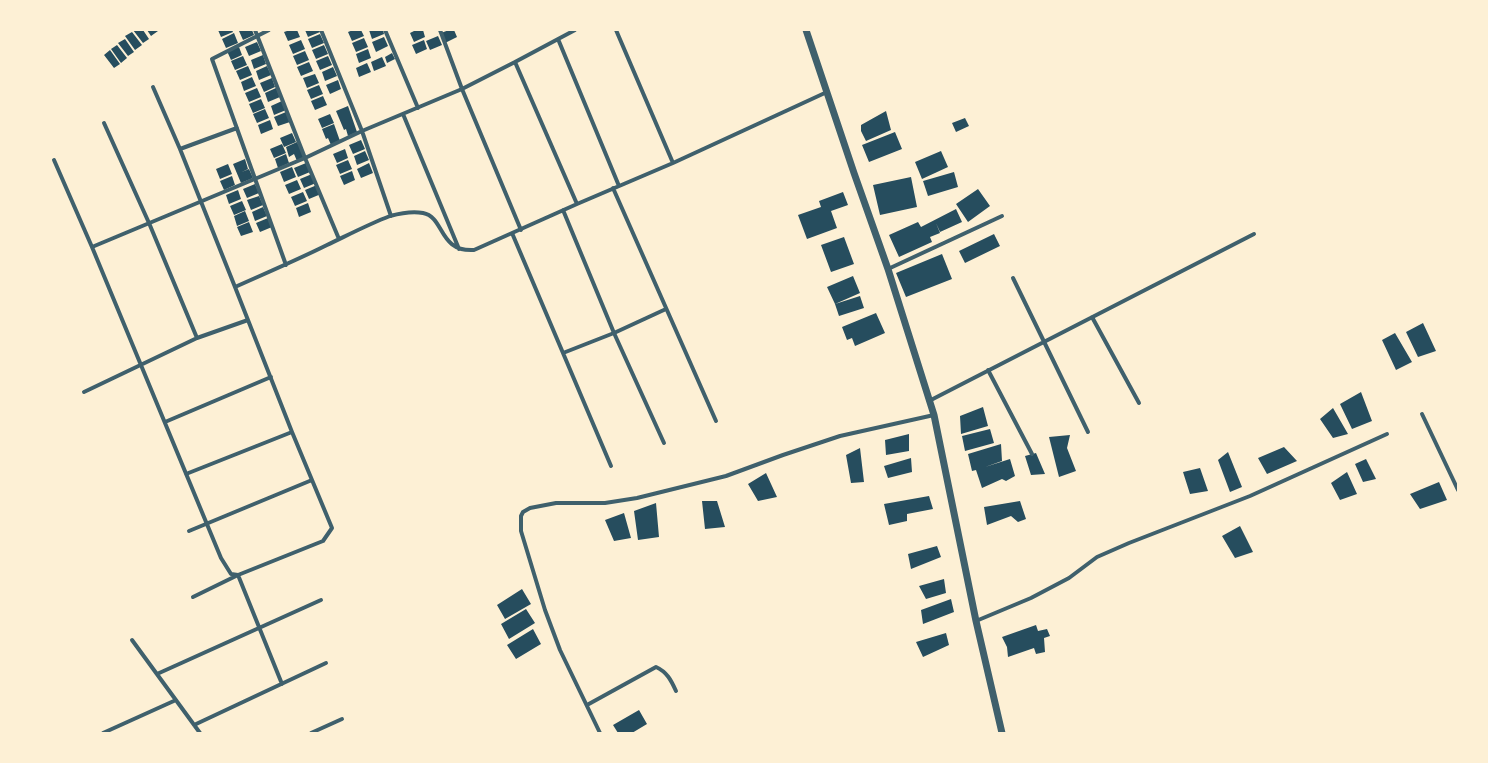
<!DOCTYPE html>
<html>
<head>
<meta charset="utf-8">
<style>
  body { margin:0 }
  #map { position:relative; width:1488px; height:763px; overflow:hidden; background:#fdf0d5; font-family:"Source Sans 3",sans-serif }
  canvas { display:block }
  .frame { position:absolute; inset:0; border:31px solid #fdf0d5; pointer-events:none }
</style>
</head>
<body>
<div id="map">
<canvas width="1488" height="763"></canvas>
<div class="frame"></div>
</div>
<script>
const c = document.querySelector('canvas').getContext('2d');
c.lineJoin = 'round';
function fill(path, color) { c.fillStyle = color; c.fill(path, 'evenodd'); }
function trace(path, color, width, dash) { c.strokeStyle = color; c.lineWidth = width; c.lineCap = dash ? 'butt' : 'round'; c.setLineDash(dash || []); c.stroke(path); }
fill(new Path2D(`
  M133,30H143L149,39L143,43Z
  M147,30H157L158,31L151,36Z
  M218,30H232L233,32L221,37Z
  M252,30L254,35L243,40L239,31Z
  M290,30H297L300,37L288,41L284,32Z
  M305,30H319L320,32L308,37Z
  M353,30H361L364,36L352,41L348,32Z
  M369,30H383L384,34L372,39Z
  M416,30H423L425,37L414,42L410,33Z
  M449,30H454L457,37L445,43L441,33Z
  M132,32L142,45L135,50L125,36Z
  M234,33L238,43L226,48L222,39Z
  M320,34L324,43L312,48L308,39Z
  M438,36L442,45L430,50L426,41Z
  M384,37L388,46L376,52L372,42Z
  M364,38L368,47L356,52L352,43Z
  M125,39L134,52L128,56L118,43Z
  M301,40L305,49L293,54L289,45Z
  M424,40L427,49L416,54L412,45Z
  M257,42L261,51L249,56L245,47Z
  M117,45L127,58L121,63L111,49Z
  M324,45L328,54L316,59L312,50Z
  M239,47L242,55L231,60L227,51Z
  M368,49L371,58L359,63L356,54Z
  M110,50L120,64L114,68L104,55Z
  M305,51L309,60L297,65L293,56Z
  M392,53L395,59L387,63L385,57Z
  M263,55L266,64L254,69L251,60Z
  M243,56L247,65L235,70L231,61Z
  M328,56L332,65L320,70L316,61Z
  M382,57L386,66L374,71L371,62Z
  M309,62L313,71L301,76L297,67Z
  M367,63L371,72L359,77L356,68Z
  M248,66L252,75L240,80L236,71Z
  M267,66L271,75L259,80L256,71Z
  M333,67L337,76L325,81L322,72Z
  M315,74L319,83L307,88L303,78Z
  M252,77L256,86L244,91L241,82Z
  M272,78L275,87L264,92L260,83Z
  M338,80L341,89L330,94L326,85Z
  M319,85L323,94L311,99L307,90Z
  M257,88L261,97L249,102L245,93Z
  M276,88L280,97L268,102L265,93Z
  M323,96L327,105L315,110L311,101Z
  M261,99L265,108L253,113L249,104Z
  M282,101L286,110L274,115L271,106Z
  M348,106L357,132L348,136L346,129L344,130L336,111Z
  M265,109L269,118L257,123L253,114Z
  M886,111L891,130L866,141L861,131V125Z
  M286,112L290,122L278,126L274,117Z
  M330,114L334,123L322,128L318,119Z
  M965,118L969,126L956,132L952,123Z
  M270,120L273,129L261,134L258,125Z
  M334,124L340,141L331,145L328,138L326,139L322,129Z
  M895,132L902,149L869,162L862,145Z
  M292,133L296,142L284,147L280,138Z
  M361,140L365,149L353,154L349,145Z
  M297,142L305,158L297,161L294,154L289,157L286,147Z
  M282,144L286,153L274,158L270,149Z
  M345,149L348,158L337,163L333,154Z
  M365,151L369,160L357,165L354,156Z
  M941,151L948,167L922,179L915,162Z
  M286,154L289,163L278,168L275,159Z
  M245,159L248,169L242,172L249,169L253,178L241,183L233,164Z
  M348,160L352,169L340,174L336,165Z
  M306,163L310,172L298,177L294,168Z
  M369,163L373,173L361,178L357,169Z
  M228,164L232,174L220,179L216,169Z
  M292,167L296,177L284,182L280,172Z
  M352,171L355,180L344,185L340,176Z
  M954,172L958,187L928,196L923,181Z
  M312,174L316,183L304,188L300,179Z
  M232,176L235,185L224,190L220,181Z
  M911,177L917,207L880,215L873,185Z
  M297,180L301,189L289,194L285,185Z
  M255,184L259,193L247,198L243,189Z
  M317,185L321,194L309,199L305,190Z
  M978,189L990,206L968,222L956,204Z
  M238,190L241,199L229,204L226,195Z
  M303,192L307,201L295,206L291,197Z
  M843,192L848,205L831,211L837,228L807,239L798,215L821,207L819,201Z
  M259,196L263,205L251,210L247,200Z
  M242,201L246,210L234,215L230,206Z
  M308,203L311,212L299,217L296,208Z
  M263,207L267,216L255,221L252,212Z
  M956,209L962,222L940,232L936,223L940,233L930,237L932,242L899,257L889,235L918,222L921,227Z
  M245,211L249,221L237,226L234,216Z
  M268,218L272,227L260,232L256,223Z
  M249,222L253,232L241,236L237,227Z
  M994,234L1000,246L965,263L959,251Z
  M844,237L854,264L831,272L821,245Z
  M942,254L952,279L906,297L896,273Z
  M853,276L860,293L835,304L860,296L864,308L839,316L835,304L827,287Z
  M876,313L885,333L855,346L852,338L847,340L842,327Z
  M1423,323L1436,351L1418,357L1406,332Z
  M1395,333L1412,362L1396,370L1382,340Z
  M1361,392L1372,421L1352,429L1340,404Z
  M983,407L988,426L961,434L960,416Z
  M1333,408L1348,434L1333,438L1320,419Z
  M990,429L994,443L965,451L962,436Z
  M909,434V451L886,455L885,440Z
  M1070,435L1067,448L1076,471L1059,477L1049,437Z
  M1001,444L1002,461L985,467L1010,459L1015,476L1006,481L1002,479L982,488L976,470L972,471L968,454Z
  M1284,447L1297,461L1267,474L1258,458Z
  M860,448L864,482L851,483L846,455Z
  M1228,452L1242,487L1230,492L1218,460Z
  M1036,453L1045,474L1031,475L1025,456Z
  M911,458L912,472L888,478L884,466Z
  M1366,459L1376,479L1363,482L1355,464Z
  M1200,468L1208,491L1190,494L1183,472Z
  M1347,472L1357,494L1340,500L1331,483Z
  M766,473L777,497L758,501L748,484Z
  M1439,482L1447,500L1420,509L1410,494Z
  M929,496L933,509L907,514V521L889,525L884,504Z
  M702,501H717L725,527L705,529Z
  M1020,501L1026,519L1018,522L1011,516L987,525L984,507Z
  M656,503L659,537L638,540L634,511Z
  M624,513L631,538L614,541L605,520Z
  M1240,526L1253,552L1235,558L1222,536Z
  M937,546L941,557L911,569L908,554Z
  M944,579L946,593L926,599L919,586Z
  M522,589L531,604L505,619L497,605Z
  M951,599L954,612L923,624L921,610Z
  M526,609L535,623L509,639L501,624Z
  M1036,625L1038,631L1047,629L1050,636L1044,638L1045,652L1036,654L1034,648L1008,657L1007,647L1002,637Z
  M533,629L541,644L516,659L507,645Z
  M946,633L949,645L923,657L916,642Z
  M639,710L647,724L632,733H618L613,725Z`), '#264d5e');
trace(new Path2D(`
  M255,30L305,158L339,239
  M269,30L212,59L286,265
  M321,30L362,131L391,216
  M385,30L418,108
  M616,30L673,163
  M558,39L619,186
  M515,62L575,30
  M153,87L180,149
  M403,114L459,249
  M104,123L149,223L197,338
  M54,160L92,247L305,158L362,131L462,89L440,30
  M613,188L716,421
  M521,230L462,89L515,62L577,204
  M512,233L563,353L614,333L563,210
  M92,247L221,558L231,574L238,575L323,541L332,528L292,432L235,287C266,273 297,260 327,245C348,235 369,224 390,216C401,213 413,211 423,213C445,217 438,252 474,250L577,204L673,163L827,92
  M888,269L1002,216
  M1013,278L1088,432
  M235,287L180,149L237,128
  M1092,317L1139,403
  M563,353L611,466
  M988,370L1032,454
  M84,392L197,338L248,320
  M929,401L1254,234
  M1422,414L1458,490
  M165,422L271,377
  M664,443L614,333L666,309
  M186,474L292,432
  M189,531L312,480
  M193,597L238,575L282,684
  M976,621L1031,598L1069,578L1097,557L1129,543L1250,496L1387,434
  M132,640L200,733
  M157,674L321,600
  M587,705L656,667C667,672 671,680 676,691
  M194,725L326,663
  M103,733L176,700
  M311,733L342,719
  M600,733L560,650L545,610L521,531V516L523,512L530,508L556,503H605L637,498L726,476L783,455L840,436L934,415`), '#3f606c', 4);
trace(new Path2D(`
  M806,30L854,173L888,269L934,415L976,621L1002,733`), '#3f606c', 7);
</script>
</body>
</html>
